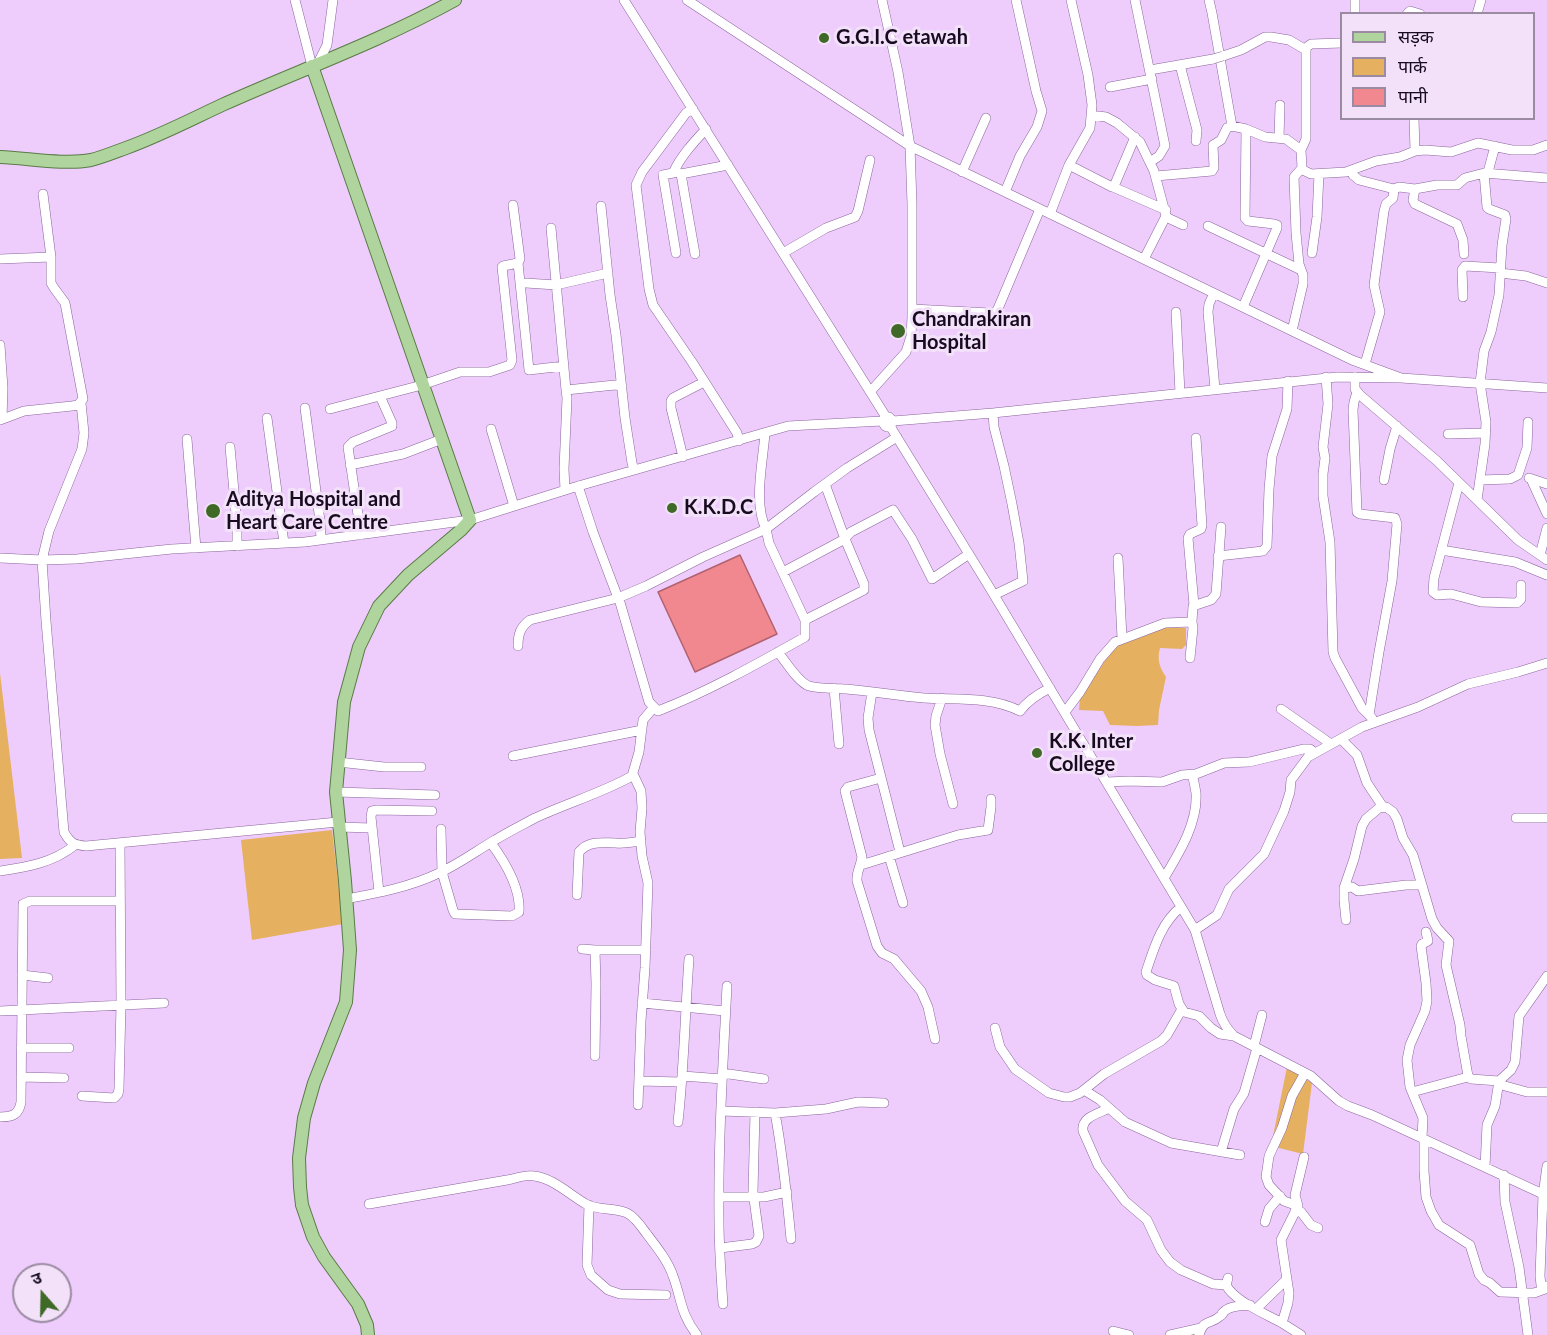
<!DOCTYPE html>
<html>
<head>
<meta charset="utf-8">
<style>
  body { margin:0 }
  #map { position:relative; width:1547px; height:1335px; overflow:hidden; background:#eecdfd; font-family:Lato,"Noto Sans Devanagari",sans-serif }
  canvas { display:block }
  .legend { position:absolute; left:1340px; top:12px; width:195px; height:108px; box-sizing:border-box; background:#f2e1f9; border:2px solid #9b8ba2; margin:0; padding:8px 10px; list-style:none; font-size:18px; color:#190b1f }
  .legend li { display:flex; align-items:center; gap:12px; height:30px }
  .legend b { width:30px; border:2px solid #9b8ba2 }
  .north { position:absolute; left:12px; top:1263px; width:60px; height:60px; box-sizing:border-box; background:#f2e1f9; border:2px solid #9b8ba2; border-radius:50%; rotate:340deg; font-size:16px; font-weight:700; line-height:24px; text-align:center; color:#190b1f }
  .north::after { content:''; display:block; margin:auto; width:21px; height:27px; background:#3f6926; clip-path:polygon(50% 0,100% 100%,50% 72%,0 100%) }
</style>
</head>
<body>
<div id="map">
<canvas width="1547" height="1335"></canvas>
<ul class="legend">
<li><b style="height:8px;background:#b0d49d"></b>सड़क</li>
<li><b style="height:16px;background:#e5b060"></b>पार्क</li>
<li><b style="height:16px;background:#f18890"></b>पानी</li>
</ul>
<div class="north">उ</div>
</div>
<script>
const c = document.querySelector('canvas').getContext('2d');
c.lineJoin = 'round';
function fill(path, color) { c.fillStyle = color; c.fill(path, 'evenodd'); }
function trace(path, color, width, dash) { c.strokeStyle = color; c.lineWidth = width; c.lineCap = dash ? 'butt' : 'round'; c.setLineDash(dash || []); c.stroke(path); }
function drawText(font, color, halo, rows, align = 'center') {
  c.font = font + ' Lato,sans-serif'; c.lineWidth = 6; c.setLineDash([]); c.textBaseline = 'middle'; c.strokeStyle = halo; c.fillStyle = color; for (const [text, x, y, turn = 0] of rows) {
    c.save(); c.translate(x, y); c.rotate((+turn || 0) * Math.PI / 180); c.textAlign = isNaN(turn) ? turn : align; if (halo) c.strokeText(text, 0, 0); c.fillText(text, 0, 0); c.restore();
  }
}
fill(new Path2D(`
  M1163,627L1186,628V645L1182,649L1160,648C1157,659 1159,667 1166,677L1159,710L1158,725L1137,726L1110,725L1103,711L1079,710L1080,698L1118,641Z
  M0,673L22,858L0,859Z
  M332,830L343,924L252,940L241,840Z
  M1287,1067L1312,1083L1303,1154L1271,1146Z`), '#e5b060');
const water = new Path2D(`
  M740,555L777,634L695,672L658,592Z`);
fill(water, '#f18890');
trace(water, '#b0626e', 1.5);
const minor = new Path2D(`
  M295,0L312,66
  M624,0L886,417
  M687,0L910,146L1352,360L1401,378
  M1135,0L1165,146L1159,156L1150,162
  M1209,0L1212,13L1232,126
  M1355,14V0
  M1407,14L1410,11L1420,14
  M1477,14L1481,0
  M1223,56L1241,50L1265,37H1271L1289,40L1306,50
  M318,63L327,45L333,0
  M1180,65L1197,130L1196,141
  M1150,70L1213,59
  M1110,87L1152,79
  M693,109L686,113L642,172L636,185L649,289L653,305L692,362L737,433L739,441
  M1091,115L1106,117L1117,123L1140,142L1154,171L1166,216L1144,259
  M1414,118L1415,151
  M1279,138L1280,105
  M1069,165L1112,187L1115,184L1135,137
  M1301,169L1311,174L1346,172L1376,161L1400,157L1415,151L1425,150L1451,152L1478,143L1512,150H1533L1547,145
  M962,172L986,118
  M672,173L677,172L681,174L695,254
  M681,174L728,165
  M1353,175L1359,180L1394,189
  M1156,176L1212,171L1214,168L1213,145L1221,140L1227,128L1232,126L1246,129L1265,137L1286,139L1301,150
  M1113,187L1166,210
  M1415,189L1413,200L1415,204L1457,224L1463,240L1464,254
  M1005,192L1020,156L1037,127L1042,111L1036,91L1016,0
  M601,206L610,295L616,335L625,418L632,463L634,470
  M1050,214L1069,165L1090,128L1092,105L1088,75L1071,0
  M1166,216L1168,218L1183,225
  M1208,226L1301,270
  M551,228L566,390L615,385L622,386
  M676,253L663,175L673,173C681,156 693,143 706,129
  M783,253L826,228L855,217L858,211L870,160
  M1312,253L1317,217L1319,174
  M0,259L51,257
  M518,263L529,370L564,366
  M1500,273L1526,276L1547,283
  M526,283L556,285L608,273
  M1214,293L1209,304L1208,312L1215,389
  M1463,297L1462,270L1465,266L1500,268
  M1243,307L1277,228V225L1274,224L1248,221L1245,218L1246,129
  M912,309L990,313L997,311L1040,209
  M1176,312L1180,393
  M1292,331L1303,284V275L1299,264L1296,233L1294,177L1302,168L1301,150L1306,139V50L1307,47L1311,44L1342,43
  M0,345L3,388L2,419
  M1365,364L1380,312L1374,285L1384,211L1386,204L1393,198L1394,189L1399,187L1415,189L1437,185H1457L1465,178L1488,172L1495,146
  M1326,377L1328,404L1323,447L1325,458L1323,474V496L1330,542L1333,652L1335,658L1362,708L1372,718
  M1355,377V389L1360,395L1437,461L1518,540L1547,560
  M870,392L906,352L911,336L912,317V204L910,146L898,72L882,0
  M1357,392L1354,402L1353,410L1357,512L1360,514L1395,518L1397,524L1392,581L1379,652L1369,715
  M81,403L84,433L82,449L49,531L42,560L46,621L64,832C70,843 74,845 86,846L338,822
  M305,408L320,521L321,540
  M330,409L422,385L460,372H489L510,365L512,360L502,267L503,266L518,263L520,259L513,205
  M993,413L994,427L1004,466L1012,504L1019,543L1023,581L994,595
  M267,418L284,543
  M0,420L24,411L72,406L78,405L83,399L65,303L54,288L51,283V257L43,194
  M893,421L993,413L1337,377L1401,378L1547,388
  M890,426L988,585L1195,930L1220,1014C1223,1023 1227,1029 1234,1036L1311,1076L1339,1101L1348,1106L1372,1115L1547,1196
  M491,429L514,506
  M765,433C763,462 753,503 766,529L814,492L847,468L897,437
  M1448,434L1486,433
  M187,439L196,548
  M230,447L237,525V546
  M683,457L671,408V401L673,398L704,382
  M350,465L403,454L442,439
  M1529,478L1547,484
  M1531,479L1547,514
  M1384,480L1390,449L1397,426
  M1480,480L1510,479L1518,475L1527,448L1528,422
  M1459,483L1434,578L1433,592L1437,595L1451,594L1481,602L1517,603L1521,599V585
  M565,490L564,469L567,398L566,390
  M1477,500L1485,444L1486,422L1480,383L1484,351L1491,332L1499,295L1502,245L1506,219L1505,215L1489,209L1487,207L1484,173L1547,178
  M361,535L348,447L353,442L392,426V423L380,396
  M1441,550L1515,562L1547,575
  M1540,555L1547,528
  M1218,556L1263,551L1267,546L1269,489L1272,456L1287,409L1288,381
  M0,558L42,560L77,559L172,549L305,542L470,520L575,487L788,426L882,421L886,417H889L893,421L892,424L887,427L885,426L882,421
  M1118,558L1122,638
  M783,572L843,540L851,532L893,510L912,539L932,579L969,554
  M1194,605L1188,538L1190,534L1201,529L1202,525L1196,438
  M805,620L864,590V584L845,539L825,484
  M1192,622L1193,606L1211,600L1216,594L1221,527
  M518,646C518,635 520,627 530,620L618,598L646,586L703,557L766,529L769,543L805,620V637C757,664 709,691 658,711L649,702L619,599L618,598L593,532L578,486
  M778,652C786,662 798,682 809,686C820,689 834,688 846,689C872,691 898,696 924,698C956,700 990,696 1020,711C1028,700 1038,694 1050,688
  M834,688L839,744
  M872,692L868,718L869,730L900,852
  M942,698L936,716L935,725L940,754L953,804
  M1281,709L1331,744
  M1065,712L1080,692L1100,659L1115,642L1165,623L1192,622L1193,628L1190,658
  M1341,739L1357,755L1367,783L1383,807
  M513,756L642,730
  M338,762L384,767H421
  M633,774L641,791L642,808L640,832L642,856L648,883L645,968L641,1021L638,1105
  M881,778L848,787L845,791L862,857C861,866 856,872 857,881L877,946L882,953L894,959L921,991L928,1007L935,1039
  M1107,782L1130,781L1162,782L1182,775L1196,774L1224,763L1249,762L1303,749H1310L1315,753
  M336,792L435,795
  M1516,818H1547
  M338,827L372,828
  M441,829L442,872L453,910L455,914L512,916L519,912C521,888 505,862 491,843
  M889,856L903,903
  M861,865L958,835L988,830L991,807V799
  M0,871C27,867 53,863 75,845
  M1164,878C1179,853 1198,823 1196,793C1195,787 1194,781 1192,774
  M1344,888L1352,887L1358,891L1406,885H1421
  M379,892L371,817L372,811L377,810L432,811
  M577,895L579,852C589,840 603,843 616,843C625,844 633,842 641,841
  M346,899C378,893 410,887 439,873C459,864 476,851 495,840C508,832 522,825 535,818C567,803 602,793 632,776L639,752L643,720L654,707
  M1181,907C1161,923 1154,948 1146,972L1147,975L1155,980L1174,986L1179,1004L1184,1012L1199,1016L1211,1028L1220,1034L1234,1036
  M1346,920L1344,900V888L1354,859L1362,826L1366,819L1379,808L1386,807L1393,812L1397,819L1403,838L1413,855L1432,919L1437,928L1449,941L1446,965L1460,1025L1461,1036L1468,1076L1471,1079L1499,1081
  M1195,930L1217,915L1229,889L1264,854L1284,811L1290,792L1291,780L1308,757L1362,727L1418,707L1468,684L1518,672L1547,663
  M582,949L595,950H646
  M595,950L596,984L595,1056
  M22,975L48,978
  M642,1003L725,1011
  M0,1011L164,1003
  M995,1028L1000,1047L1015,1069L1049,1093L1064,1097H1070L1080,1093L1104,1074L1161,1041L1167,1035L1182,1009
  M1254,1046L1262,1015
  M21,1048H69
  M722,1073L764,1079
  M683,1076L722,1079
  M21,1077L64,1078
  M639,1081L682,1082
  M1498,1084L1527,1092H1547
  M1084,1090L1100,1100L1125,1122L1171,1143L1240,1155
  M1412,1092L1468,1077
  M82,1096L114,1098L118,1094L119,1089L121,1005L120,843
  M1109,1108C1098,1114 1081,1117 1083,1131L1098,1165L1125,1201L1147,1220L1161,1250L1170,1262L1181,1270L1213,1284L1226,1285
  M721,1111L775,1113L826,1109L858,1102L884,1103
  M775,1113C783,1155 787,1197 791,1239
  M0,1117C12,1117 19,1115 21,1102L23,904L30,901H120
  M678,1122C684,1068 685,1014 689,959
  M1422,1138L1423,1118L1410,1087L1407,1060L1410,1045L1425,1011L1427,1001L1426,983L1421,946L1422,944L1428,941L1426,932
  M1424,1139V1171L1426,1197L1431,1211L1439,1225L1470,1245L1479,1274L1484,1280L1490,1283L1500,1292L1534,1293L1545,1289
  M1221,1152L1234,1109L1244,1093L1257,1048
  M1547,1166L1543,1195L1540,1276L1541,1285L1547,1286
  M1485,1167L1487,1125L1495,1106L1499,1081L1511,1070L1515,1062L1519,1016L1547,976
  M1504,1175L1505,1202L1519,1267L1528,1335
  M719,1197H764L787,1192
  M369,1204L507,1180C515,1179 525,1174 534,1176C553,1178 570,1195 586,1204C599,1211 614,1207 627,1213C635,1217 641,1226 646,1233C656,1246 668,1261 673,1276C682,1300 680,1313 697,1335
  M589,1205L587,1265L591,1275L608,1290L620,1294L666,1295
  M1298,1206L1284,1201L1269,1185L1266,1177L1269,1156L1282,1128L1292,1096L1305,1073
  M1295,1211L1301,1212L1311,1225L1318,1228
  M1265,1222L1269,1209L1280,1196
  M720,1248L752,1244L756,1242L759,1236L753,1192L755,1112
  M1228,1278L1226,1285C1234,1301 1266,1314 1282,1323
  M723,1304C721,1276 719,1248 719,1221C718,1142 723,1064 727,986
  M1257,1308L1287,1279
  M1113,1331L1129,1335
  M1170,1335L1201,1328
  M1199,1335C1204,1318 1210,1325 1219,1317C1227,1311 1218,1316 1226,1310C1233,1305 1242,1306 1250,1305
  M1301,1335L1282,1323L1288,1303L1289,1293L1281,1240L1298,1206L1295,1195L1304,1157`);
const major = new Path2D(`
  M312,66L470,520L461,530L408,575L379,606L359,647L344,702L336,792L345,881L350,950L346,1002L314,1083L304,1118L299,1158L300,1187L302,1205L313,1237L324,1257L358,1304L367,1325L368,1335
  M0,157C28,158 64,165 91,160C103,157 115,152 126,148C159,136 190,120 222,105C300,70 381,41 455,0`);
trace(minor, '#8b659b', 10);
trace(major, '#597b46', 14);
trace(minor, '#fff', 9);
trace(major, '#b0d49d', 12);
const minorBridge = new Path2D(`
  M1213,59L1223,56`);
trace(minorBridge, '#8b659b', 10, []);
trace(minorBridge, '#fff', 9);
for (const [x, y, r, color] of [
  [824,38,6,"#3f6926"],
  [898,331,8,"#3f6926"],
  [672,508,6,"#3f6926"],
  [213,511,8,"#3f6926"],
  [1037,753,6,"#3f6926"]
]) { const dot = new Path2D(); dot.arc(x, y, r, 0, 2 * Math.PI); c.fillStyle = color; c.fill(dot); trace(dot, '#f2e1f9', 2); }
drawText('bold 20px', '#190b1f', '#f2e1f9', [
  ["G.G.I.C etawah",836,38],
  ["Chandrakiran",912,320],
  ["Hospital",912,343],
  ["Aditya Hospital and",226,500],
  ["Heart Care Centre",226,523],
  ["K.K.D.C",684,508],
  ["K.K. Inter",1049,742],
  ["College",1049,765]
], 'left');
</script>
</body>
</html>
